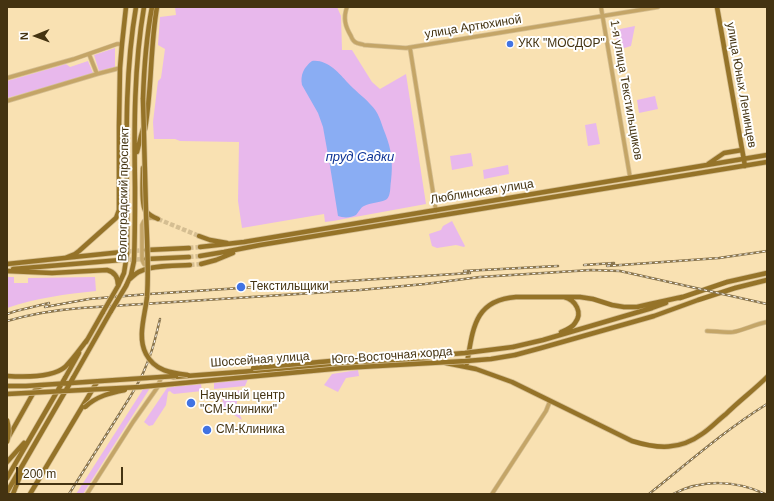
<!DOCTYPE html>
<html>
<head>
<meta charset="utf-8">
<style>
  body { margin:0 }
  #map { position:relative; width:774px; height:501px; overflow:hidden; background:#f9e1b2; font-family:Helvetica,sans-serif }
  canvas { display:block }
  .frame { position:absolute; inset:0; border:8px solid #431; pointer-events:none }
  .north { position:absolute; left:16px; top:16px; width:40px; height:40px; -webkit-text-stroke:3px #fff; paint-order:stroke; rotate:269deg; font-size:11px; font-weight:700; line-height:16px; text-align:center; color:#431 }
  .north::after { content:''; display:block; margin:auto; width:14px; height:18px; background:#431; clip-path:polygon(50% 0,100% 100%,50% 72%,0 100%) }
  .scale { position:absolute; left:16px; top:467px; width:107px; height:18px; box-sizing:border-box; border:2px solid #431; border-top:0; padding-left:5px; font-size:12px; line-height:14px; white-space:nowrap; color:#431; -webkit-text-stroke:3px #fff; paint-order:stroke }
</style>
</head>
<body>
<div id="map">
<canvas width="774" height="501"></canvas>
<div class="frame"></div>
<div class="north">N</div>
<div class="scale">200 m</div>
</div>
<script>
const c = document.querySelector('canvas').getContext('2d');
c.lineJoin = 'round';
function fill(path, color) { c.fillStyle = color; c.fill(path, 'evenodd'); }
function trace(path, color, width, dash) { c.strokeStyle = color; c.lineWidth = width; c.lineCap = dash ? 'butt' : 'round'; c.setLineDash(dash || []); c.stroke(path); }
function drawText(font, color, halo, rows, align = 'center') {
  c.font = font + ' Helvetica,sans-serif'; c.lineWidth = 4; c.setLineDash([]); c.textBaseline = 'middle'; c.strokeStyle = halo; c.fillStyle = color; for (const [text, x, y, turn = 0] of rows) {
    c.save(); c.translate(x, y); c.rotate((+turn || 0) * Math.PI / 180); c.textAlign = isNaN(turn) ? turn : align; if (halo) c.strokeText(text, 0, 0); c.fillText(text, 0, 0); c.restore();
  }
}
fill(new Path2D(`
  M175,7H337L341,16L342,50H352L372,82L380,89L406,74L426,204L333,221L325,222L324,214L242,228L238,201L239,142L180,141L175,139H154L153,122L158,81L161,78L165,49L158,45L160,17L176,15Z
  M635,26L631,46L618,50L615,30Z
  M115,48V67L99,71L94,55Z
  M88,61L93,73L58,84L7,98V81L66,64L70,67Z
  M655,96L658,109L639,113L637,100Z
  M596,123L600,144L588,146L585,125Z
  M471,153L473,166L452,170L450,156Z
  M508,165L509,174L484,179L483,170Z
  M452,221L465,246L464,247L456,245L437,248L432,246L429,234L441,230L443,226Z
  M7,277H14V283H28V278L95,277L96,291C66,294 36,298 7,308Z
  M358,370L359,376L346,378L338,392L324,385L332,374Z
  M248,379L245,386L214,389V382Z
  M201,384L202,391L174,394L172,393L170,391L168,392L166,405L153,425L149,426L144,422L167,388L177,386Z
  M143,387L150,388L83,494H76L142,391Z
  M244,390C239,396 234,403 238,411C239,415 241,416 242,420L223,408L222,392Z`), '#e8b8ec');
fill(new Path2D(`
  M312,61C327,59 339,73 348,83C354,90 363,96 370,104C379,112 381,123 385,133C392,151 393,163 391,181C390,186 391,195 387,199C384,202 369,203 364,206C360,208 359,212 356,215C351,218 343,218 338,216L330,166L323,127L318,113L302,85C300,75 304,67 312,61Z`), '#8aadf3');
trace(new Path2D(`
  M158,219L199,236
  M189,248L200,247
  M122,252L145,250
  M189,257L200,256
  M123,260L145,259
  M190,265L201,264`), '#d5be92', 4.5, [4.5, 2]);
const minor = new Path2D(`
  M347,7C343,18 345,26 351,36C352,39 354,42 357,43C359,44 363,44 364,45L406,48L658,7
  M601,7L630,177
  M410,48L436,211
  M89,54L97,74
  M7,78L74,59L117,44H122
  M7,101L97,74L120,68
  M149,267L144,264L142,260V225C144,219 148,217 154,218
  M707,331C715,331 724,333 733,332C745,330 755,324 767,322
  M87,494L133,422L157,388L161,378
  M492,494L546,411L550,401`);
const major = new Path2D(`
  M717,7L745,166
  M143,99C144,67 146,39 152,7
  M145,129C152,89 150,47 157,7
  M122,143L125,165
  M137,152L141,136L143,129
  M708,164L724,153L742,150
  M143,168C143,178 141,203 145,210C148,214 153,217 158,219
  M199,236L210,240L227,243
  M200,247L244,242L767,155
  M146,250L189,248
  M200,256L224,252L260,245L767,162
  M65,258L75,254L79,251L116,218L119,210V125L120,68L122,44L126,7
  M146,259L189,257
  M7,264L122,252
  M201,264L216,260L233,253
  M13,269L121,260
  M7,271L52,273L107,270C115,272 118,277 118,285
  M130,279C133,276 137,272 141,271C153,265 176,266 190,265
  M118,286L124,273L127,254C128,172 122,89 136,7
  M126,286L131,275L134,261C135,236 135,212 135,187C134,127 134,66 144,7
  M680,298L727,282L767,273
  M561,332C566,330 572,328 575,323C583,313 576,300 564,297
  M86,342L103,312
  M513,347L543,340L652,308L666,303
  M515,355L541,348L654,316L698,300L735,288L767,280
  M446,363L476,369L512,382L632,441C658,449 680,450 702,434C711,428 718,420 726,414C739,401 754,390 767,377
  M467,363C473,329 474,300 516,297H580L593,299L612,305L624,307H637L650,304L682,297
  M7,376C23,377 52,378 65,367C73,359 80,349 87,340
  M173,377L372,362L404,361L429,362
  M65,378L79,353
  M73,378L111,311
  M8,438L35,390L39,387L43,385
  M7,462L24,443
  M7,478L58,390
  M7,492L66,390
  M13,494L22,471
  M30,494L97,382`);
trace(minor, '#d5be92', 5);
trace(major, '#d5be92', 6);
trace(minor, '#c4a567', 3.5);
trace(major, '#957328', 4.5);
const rail = new Path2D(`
  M584,265L614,263
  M607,266L719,258L767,251
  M464,271L558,266
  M45,307L89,299L149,294L470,273
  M7,314L16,311L49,303
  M7,321C31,314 56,310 81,308L360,290L425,284L480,277L591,270L620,271L767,304
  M69,494L130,397C136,387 142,377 146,366C153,351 156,335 160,319
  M649,494C688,463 725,430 767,404
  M673,494C702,479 736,480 765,494`);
trace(rail, '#89754e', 2.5);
trace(rail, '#fff', 1, [3]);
const majorBridge = new Path2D(`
  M143,99C144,137 145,174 146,212C147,241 149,269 147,297C145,316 137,337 146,354C155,371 171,373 188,375
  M111,311L126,286
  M103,312L118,286
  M253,368L342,360L400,356L440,355L465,353L513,347
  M7,386H26L176,376
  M58,390L65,378
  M66,390L73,378
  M7,394L140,387L343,368L466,361L491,359L515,355
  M85,407C97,396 110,393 125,390
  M7,420C9,427 9,435 7,442`);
trace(majorBridge, '#d5be92', 6, []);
trace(majorBridge, '#957328', 4.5);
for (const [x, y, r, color] of [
  [510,44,4,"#4173e3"],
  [241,287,5,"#4173e3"],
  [191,403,5,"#4173e3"],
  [207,430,5,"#4173e3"]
]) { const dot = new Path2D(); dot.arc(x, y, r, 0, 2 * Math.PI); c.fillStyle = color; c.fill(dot); trace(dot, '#fff', 1.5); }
drawText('12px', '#431', '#fff', [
  ["улица Артюхиной",473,27,-9],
  ["улица Юных Ленинцев",741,85,80],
  ["1-я улица Текстильщиков",626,90,80],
  ["Люблинская улица",482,192,-9],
  ["Волгоградский проспект",124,194,-89],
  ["Юго-Восточная хорда",392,356,-4],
  ["Шоссейная улица",260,360,-4]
]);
drawText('12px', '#431', '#fff', [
  ["УКК \"МОСДОР\"",518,44],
  ["Текстильщики",250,287],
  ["Научный центр",200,396],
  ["\"СМ-Клиники\"",200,410],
  ["СМ-Клиника",216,430]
], 'left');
drawText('italic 13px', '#0d3396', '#fff', [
  ["пруд Садки",360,157]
]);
</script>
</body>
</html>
